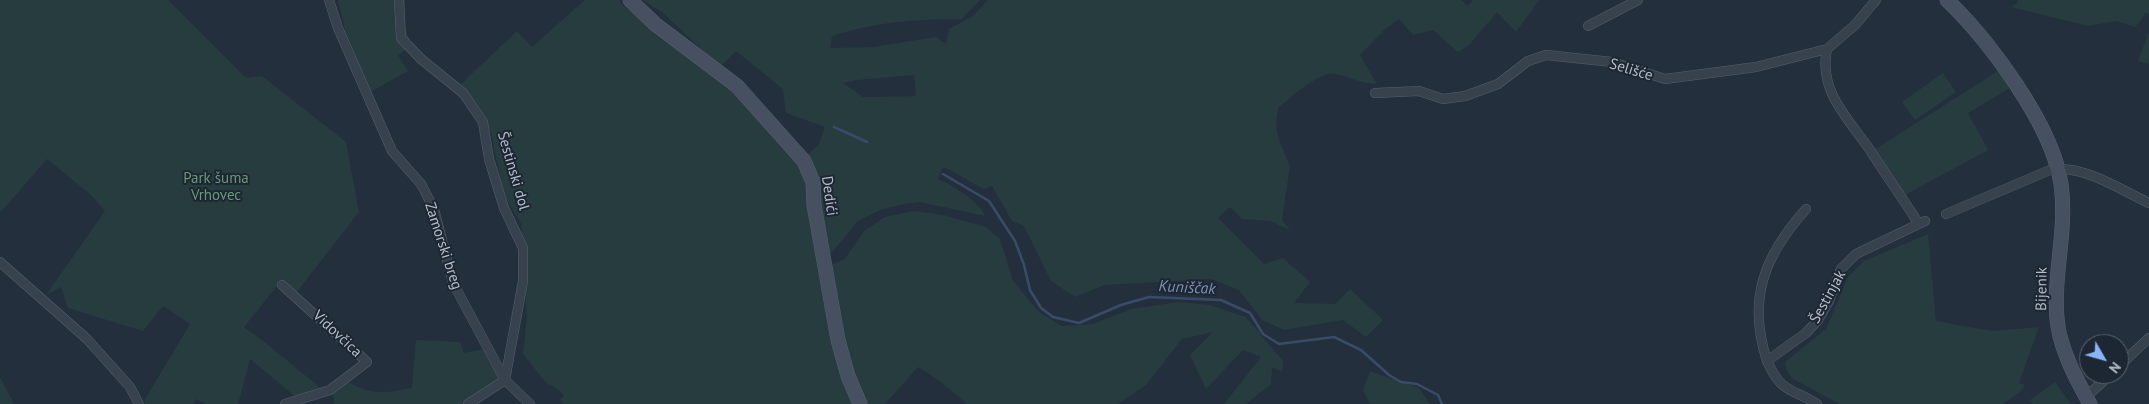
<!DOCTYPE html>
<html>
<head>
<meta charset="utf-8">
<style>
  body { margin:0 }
  #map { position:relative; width:2149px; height:404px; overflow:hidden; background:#242f3e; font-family:"PT Sans",sans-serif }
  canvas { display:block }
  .north { position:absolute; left:2079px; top:334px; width:50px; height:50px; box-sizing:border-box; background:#1d2633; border:1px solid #59626f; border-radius:50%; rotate:128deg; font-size:14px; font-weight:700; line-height:20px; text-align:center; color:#b4bcc9 }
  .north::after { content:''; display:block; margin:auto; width:18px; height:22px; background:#8ab4f8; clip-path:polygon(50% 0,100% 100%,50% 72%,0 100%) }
</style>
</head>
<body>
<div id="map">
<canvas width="2149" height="404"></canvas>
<div class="north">N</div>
</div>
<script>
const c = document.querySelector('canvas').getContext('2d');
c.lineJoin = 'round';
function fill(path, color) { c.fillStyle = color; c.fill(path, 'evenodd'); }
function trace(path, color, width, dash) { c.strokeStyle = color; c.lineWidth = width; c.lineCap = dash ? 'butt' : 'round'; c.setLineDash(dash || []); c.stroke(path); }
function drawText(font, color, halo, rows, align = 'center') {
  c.font = font + ' "PT Sans",sans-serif'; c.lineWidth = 4; c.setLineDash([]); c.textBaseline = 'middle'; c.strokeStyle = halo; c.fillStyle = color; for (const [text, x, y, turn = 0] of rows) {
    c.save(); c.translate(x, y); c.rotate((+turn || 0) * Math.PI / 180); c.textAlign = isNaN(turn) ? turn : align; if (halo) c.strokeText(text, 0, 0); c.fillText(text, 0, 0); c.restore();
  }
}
fill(new Path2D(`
  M0,0H168L246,78L262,76L346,142L359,212L296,293L282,280L244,327L267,344L323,390L296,397L250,359L238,404H206L196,399L193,404H145L144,401L190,324L163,306L143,331L68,308L61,287L46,295L105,211L91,195L47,159L0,213Z
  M338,0H405V28L412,45L398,55L408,71L370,92L345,30Z
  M585,0H619L625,7L739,93L804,170L818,273L831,264L844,260L864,231L885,217L914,211L943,215L986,227L1000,239L1013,281L1039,312L1062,326L1093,324L1131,309L1179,302L1210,305L1246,317L1283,361L1282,372L1272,367L1271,384L1246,404H1224L1261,357L1243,350L1206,389L1190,355L1213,332L1182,339L1146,385L1118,404H967L941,382L918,367L885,404H563L560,400L564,395L552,385L547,384L523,354L527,317L521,223L508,202L502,187L491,132L461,84L517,31L532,47Z
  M643,0H980L962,19C917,19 875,22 832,36L830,48L873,47L936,37L946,44L949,29L973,16L988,0H1461L1468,6L1473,0H1539L1516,32L1497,12L1469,45L1458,52L1433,30L1413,35L1399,19L1383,31L1360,55L1377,84C1362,84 1350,77 1335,74C1319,71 1291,98 1278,108L1276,125L1279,140L1290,166L1282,220L1290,230L1270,221L1242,219L1230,207L1218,218L1264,264L1283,258L1310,282L1294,303L1335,304L1350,289L1383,320L1366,337L1343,320L1284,330L1262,320L1239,290L1211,279L1104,285L1075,297L1051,281L1024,226L1012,221L992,186L984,189C969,182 958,173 943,167L938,179C952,185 980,201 985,216L920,202L904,204L880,210L858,221L830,255L826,251C823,226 821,173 807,155L819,144L825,127L786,113L783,89L736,51L720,67L663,13ZM914,75L916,96L863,97L843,83L857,80Z
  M2017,0H2149V15L2145,13L2143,18L2135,27L2116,21L2088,26L2011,7L2018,2Z
  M2149,32V64L2138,61Z
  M1998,71L2010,88L1968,113L1988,150L1905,195L1874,150Z
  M1943,73L1956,92L1915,120L1902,102Z
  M1928,234L1936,321L1992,331L2039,327L2019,383L2025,385L2020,392L2003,404H1840L1793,379L1787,371L1785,362L1826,329L1848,277L1864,261Z
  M416,340L460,342L464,353L483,349L500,379L498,382L461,404H334L333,392L347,381C370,396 387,393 412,388Z
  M1370,371L1419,388L1430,404H1370L1363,390Z
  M0,377L14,404H0Z
  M2055,382L2071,404H2033L2030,400Z`), '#263c3f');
trace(new Path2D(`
  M834,127L867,142
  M943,174L989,201L1015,241L1024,265L1030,290L1041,308L1053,317L1079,323L1121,305L1149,297L1221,300L1250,313L1263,334L1279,344L1334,337L1361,350L1389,375L1401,382L1417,384L1438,395L1442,404`), '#394c67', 2.5);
const street = new Path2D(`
  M329,0L338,28L392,151L421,184L434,209L453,283L505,380L530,404
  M399,0L401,38L421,59L463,93L483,122L489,159L504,208L523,248V281L505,380L468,404
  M1588,26L1638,0
  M1827,49C1818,91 1848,118 1870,150C1886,175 1903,199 1919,224
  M1375,93L1419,91L1443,99L1465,96L1498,84L1528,61L1546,55L1612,62L1665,79L1756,67L1827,49L1855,25L1876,0
  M1806,209C1764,256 1747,299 1767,361L1806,333L1818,320L1829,301L1841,269L1856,254L1925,221
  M1946,214L2050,170C2081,163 2121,190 2149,203
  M0,262L87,339L130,387L139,404
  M282,285L367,362L330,390L285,404
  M1767,361C1782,394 1790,387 1817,404
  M2119,366L2149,338
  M2086,397L2111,374`);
const secondary = new Path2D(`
  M630,0L655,24L737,86L804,161L813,182L814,205L838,340L848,376L860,404
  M1947,0C1989,40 2053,126 2061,184C2068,232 2051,280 2058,327C2063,355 2077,380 2090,404`);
trace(street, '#565f6c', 10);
trace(secondary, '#565f6c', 15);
trace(street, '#38414e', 9);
trace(secondary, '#465061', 14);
drawText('15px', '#b4bcc9', '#1d2633', [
  ["Selišće",1631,70,17],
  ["Šestinski dol",513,171,74],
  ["Dedići",829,196,82],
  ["Zamorski breg",443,246,72],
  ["Bijenik",2042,289,-89],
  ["Šestinjak",1828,297,-61],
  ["Vidovčica",337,334,43]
]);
drawText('15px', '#6b9a76', '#1d2633', [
  ["Park šuma",216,179],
  ["Vrhovec",216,196]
]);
drawText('italic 16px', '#7c92b1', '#1d2633', [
  ["Kuniščak",1187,288,3]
]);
</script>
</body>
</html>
